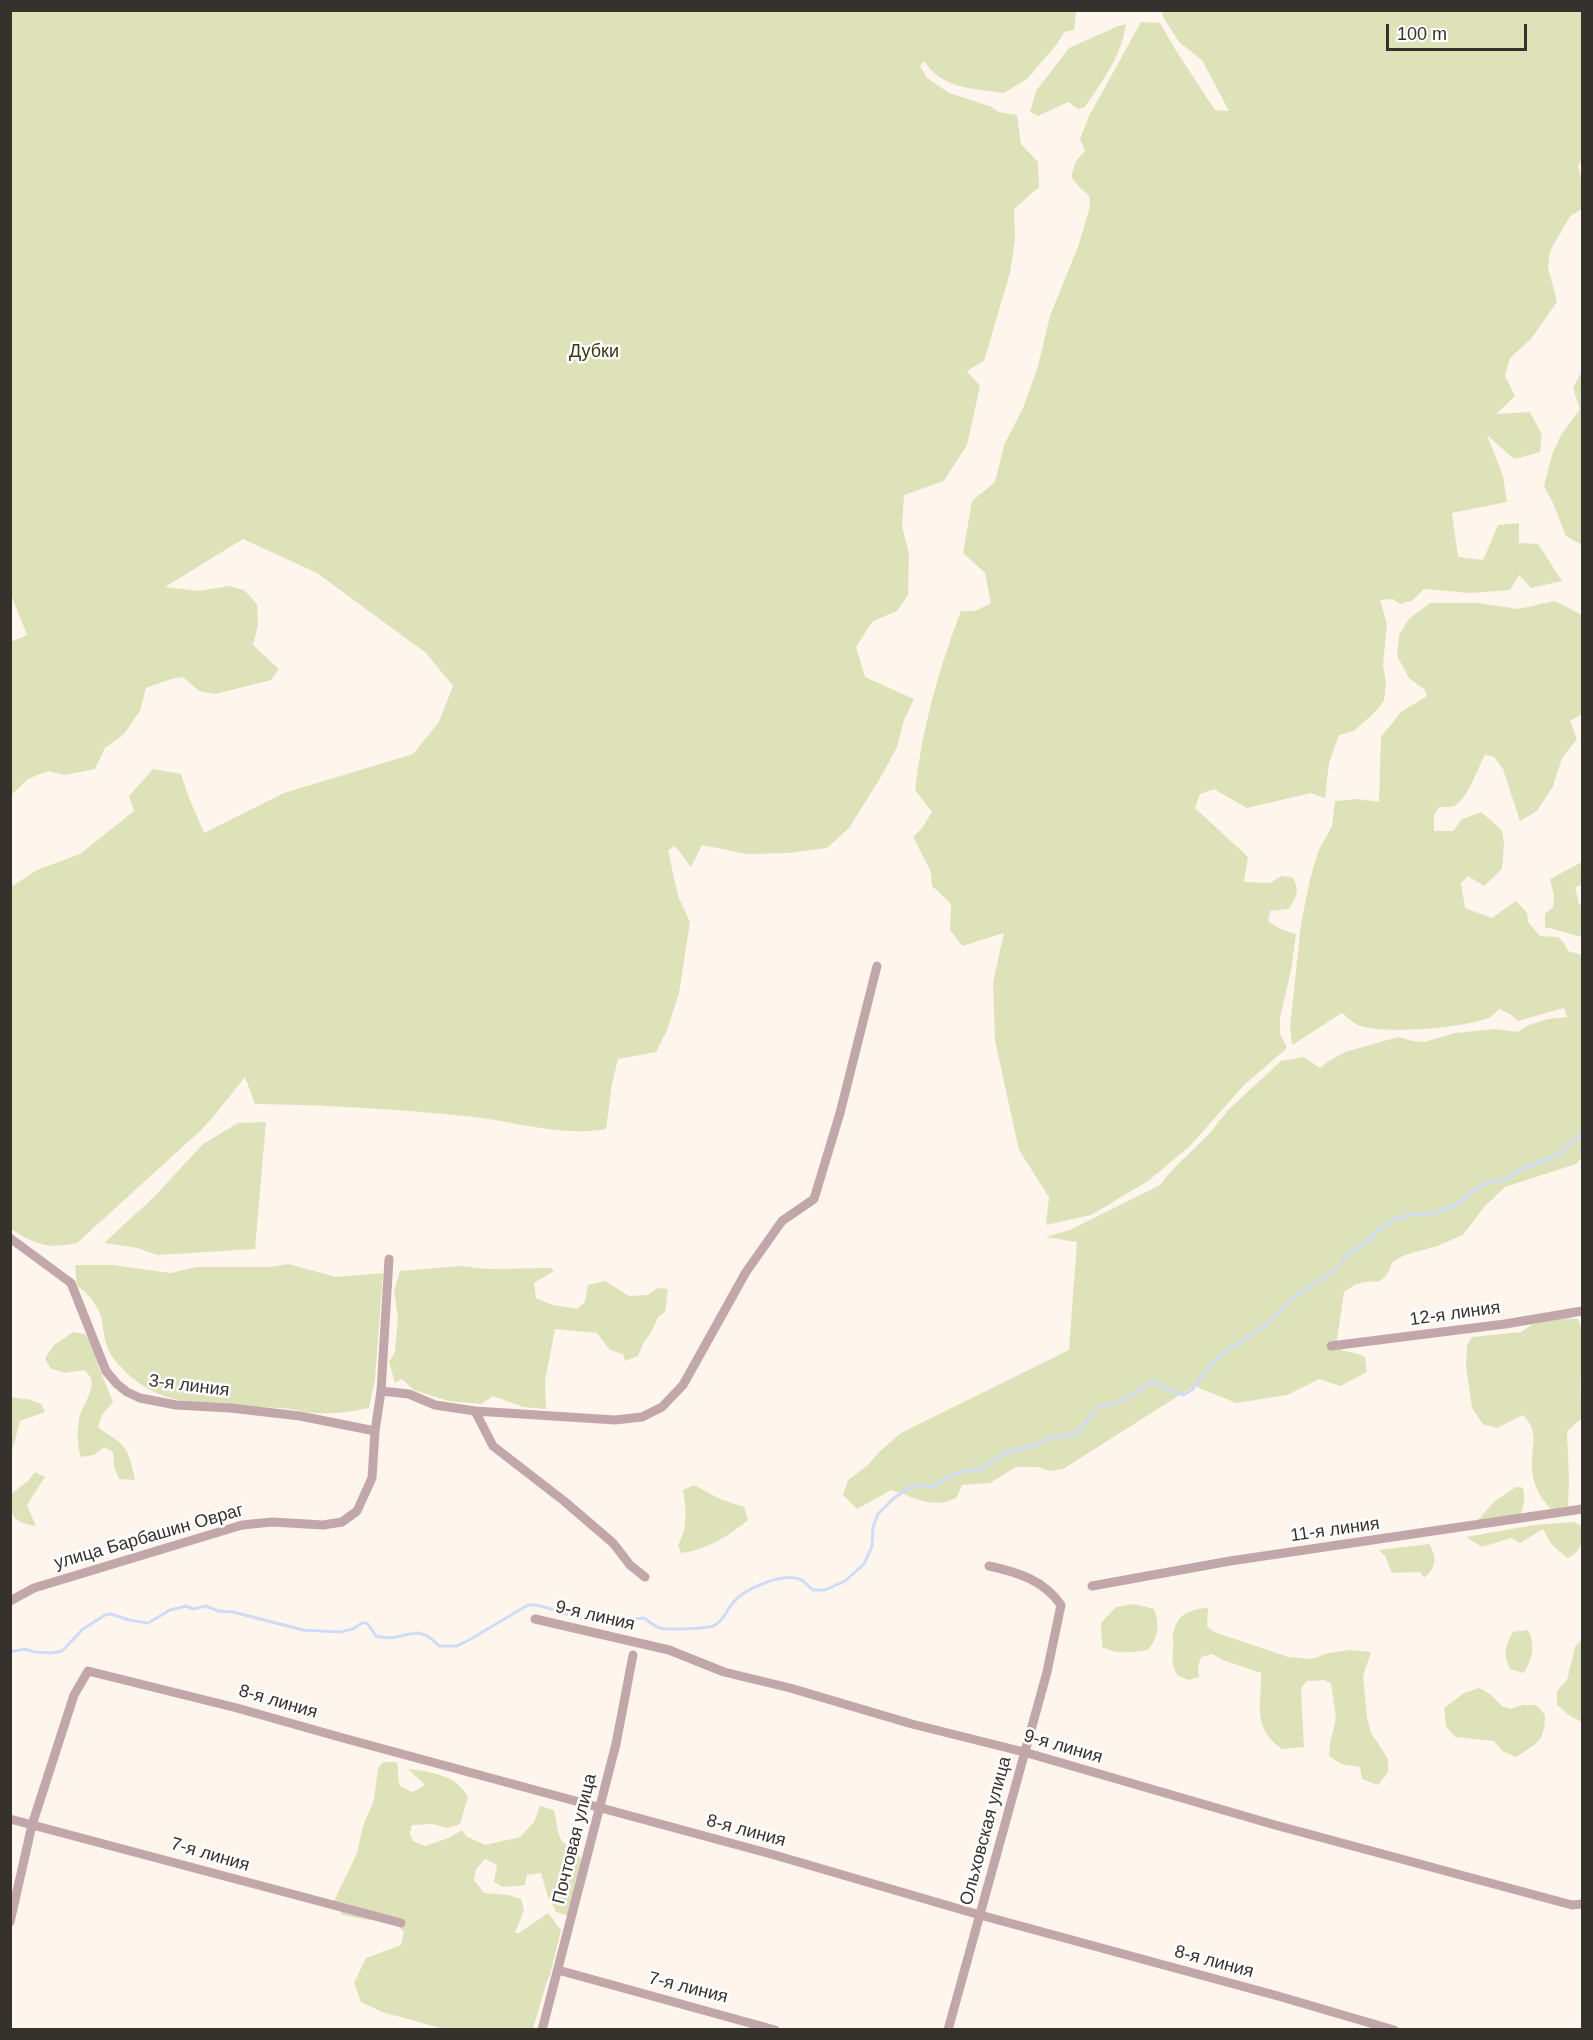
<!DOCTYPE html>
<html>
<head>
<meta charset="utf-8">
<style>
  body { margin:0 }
  #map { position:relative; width:1593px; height:2040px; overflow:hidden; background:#fef5ed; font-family:Arial,sans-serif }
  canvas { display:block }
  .frame { position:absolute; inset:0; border:12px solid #35312d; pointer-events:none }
  .scale { position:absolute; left:1386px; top:24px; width:141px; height:27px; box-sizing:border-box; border:3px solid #35312d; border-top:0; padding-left:8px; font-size:18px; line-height:21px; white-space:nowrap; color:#35312d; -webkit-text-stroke:4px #fff; paint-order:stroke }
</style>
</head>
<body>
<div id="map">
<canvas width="1593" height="2040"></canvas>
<div class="frame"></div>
<div class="scale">100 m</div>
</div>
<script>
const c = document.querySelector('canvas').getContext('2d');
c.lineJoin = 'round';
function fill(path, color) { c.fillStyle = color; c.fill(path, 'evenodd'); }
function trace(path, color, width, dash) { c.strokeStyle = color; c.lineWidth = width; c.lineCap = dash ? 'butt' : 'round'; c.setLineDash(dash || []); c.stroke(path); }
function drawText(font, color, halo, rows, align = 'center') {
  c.font = font + ' Arial,sans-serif'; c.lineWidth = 5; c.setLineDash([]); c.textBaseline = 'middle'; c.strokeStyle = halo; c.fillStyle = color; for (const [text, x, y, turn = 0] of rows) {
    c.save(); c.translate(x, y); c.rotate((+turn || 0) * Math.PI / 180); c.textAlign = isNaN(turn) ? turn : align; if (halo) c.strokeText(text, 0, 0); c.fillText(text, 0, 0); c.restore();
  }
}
fill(new Path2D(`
  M11,10L1076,11L1074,30L1064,32L1057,44L1027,79L1004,93C973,88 943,90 924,61L920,66L927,78L949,93L992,107L998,112L1017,115L1021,144L1038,162L1039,187L1014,209L1015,240L1010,273L984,361L967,371L980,386L967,445L944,481L904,495L902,526L909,554L908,595L897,611L873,621L856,647L865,677L914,699L904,720L897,747L882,775L849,828L827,848L788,853L747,854L702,845L691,867L675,846L668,850L678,896L690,922L679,993L667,1030L656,1052L618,1059L612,1084L606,1129C562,1137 518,1122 474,1117C401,1109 328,1105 255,1104L245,1077L214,1116L200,1131L77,1243C47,1249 36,1245 11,1229V887L37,870L80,854L134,811L129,796L153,769L181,774L188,795L204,833L284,793L413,754L439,722L453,686L426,653L317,573L243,539L165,587L199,591L229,586L244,590L257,604L258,625L253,645L279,669L271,680L215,694L199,691L183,677L171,679L146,688L140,711L124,734L105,748L95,769L65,775L48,771L28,779L11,795V642L27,635L10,592Z
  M1162,11H1582V159L1578,166L1582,181V209L1570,216L1550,251L1548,267L1557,302L1531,339L1510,358L1505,376L1515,396L1496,414L1530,412L1542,435L1540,452L1514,459L1487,435L1503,476L1507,502L1452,513L1458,557L1483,560L1498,525L1519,523V543L1538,544L1562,581L1531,588L1519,575L1510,590L1471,593L1424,589L1413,600L1400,604L1393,599L1380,600L1387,624L1383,665L1386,683L1384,701L1376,711L1354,731L1339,735L1329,763L1325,798L1311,793L1247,808L1214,789L1200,794L1195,808L1248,857L1244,882L1270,883L1281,876L1292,877C1301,889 1296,898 1289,909L1270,911L1268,921L1280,929L1296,934L1291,970L1280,1018V1033L1287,1048L1244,1085L1190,1146L1148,1181L1091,1215L1046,1225L1049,1197L1019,1150L995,1041L993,982L1004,933L962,946L950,930L951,904L932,886L931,872L913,837L922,828L932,812L915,790C922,729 939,668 961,611H975L991,603L985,573L963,553L972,501L995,482L1004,445L1023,408L1037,370L1050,316L1079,244L1090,206L1089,195L1080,188L1071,177L1076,161L1085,151L1080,139L1089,116L1141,22L1160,23L1175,49L1215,110L1229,111L1202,60L1179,42L1163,17Z
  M1126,24C1122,55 1102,82 1085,107L1078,109L1068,102L1038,116L1030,112L1036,91L1069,48L1118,26Z
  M1582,371V545L1566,536L1554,505L1544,486L1552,455L1561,435L1580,409L1573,388Z
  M1555,601L1582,615V714L1570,721L1577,739L1562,758L1553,786L1537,811L1520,821L1503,769L1494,757L1485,755C1477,769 1468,799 1454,806C1450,807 1443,807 1439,807L1434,816V831H1453L1461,820L1481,812L1502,830L1504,843L1502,869L1484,886L1468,876L1461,883L1465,908L1492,918L1516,901L1527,913L1528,922L1540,936L1558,937L1564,943L1568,951L1582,955V1157L1576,1164L1505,1187L1485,1206L1463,1235L1440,1245L1405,1255L1392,1262C1384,1289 1375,1278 1357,1284C1353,1285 1348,1290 1344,1292L1337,1340L1343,1351L1355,1353L1365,1357L1367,1372L1340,1386L1319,1379L1287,1395L1236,1403L1194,1386L1063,1469L1050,1471L1038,1467H1016L990,1483L962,1485L956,1498C933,1510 914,1497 891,1490L857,1509L843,1495L848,1480L868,1465L879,1452L901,1433L1069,1350L1077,1242L1045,1237L1070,1230L1160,1185L1173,1169L1210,1133L1228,1110L1281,1061L1304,1057L1320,1068L1329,1061L1345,1052L1398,1037L1413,1041L1425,1042L1455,1033L1495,1029L1518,1032L1529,1025L1548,1019L1567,1017L1564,1008L1518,1021L1510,1014L1499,1009C1496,1012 1492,1016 1488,1018C1463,1028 1383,1035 1358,1025C1352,1022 1347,1017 1342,1013L1292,1045L1290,1027L1301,924L1310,879L1318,852L1332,826L1335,801L1358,799L1379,802L1381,737L1401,712L1427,696L1425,690L1409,678L1397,656L1399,635L1409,619L1430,603H1478L1518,609Z
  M1582,862V885L1575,887L1579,904L1582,906V937L1545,927V914L1553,907L1554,896L1550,879Z
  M266,1122L255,1249L157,1255L138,1248L104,1243L153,1198L203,1144L238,1123Z
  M288,1264L336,1277L383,1273L375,1379L369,1408C351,1412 334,1414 315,1413C303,1412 291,1408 279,1408C228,1405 162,1412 124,1370C119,1365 113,1359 110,1353C102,1340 105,1322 98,1309C93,1299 85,1292 77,1285L75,1265H113L170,1273L196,1267H271Z
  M460,1266L487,1269L550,1268L554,1271L534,1283L536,1298L553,1305L577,1309L585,1302L588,1285L605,1281L629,1296L648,1295L658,1288L668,1289L665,1312L658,1317L650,1334L644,1342L638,1356L625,1361L623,1354L610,1350L597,1333L555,1329L545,1381L546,1409L523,1407L493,1396L481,1404L448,1401L414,1390L402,1379L395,1383L389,1362L395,1352L398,1317L394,1291L400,1271Z
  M1563,1318L1578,1319L1582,1331V1370C1579,1378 1582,1407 1582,1418L1567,1431L1569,1479L1568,1506L1551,1509C1539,1497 1531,1481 1532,1463C1532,1442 1539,1432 1523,1415L1497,1428L1483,1424L1472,1408L1466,1365L1467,1346L1472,1337L1521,1332L1533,1324Z
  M73,1332L85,1334L93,1344L98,1365L113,1402L102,1415L98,1427C104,1433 112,1436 118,1441C130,1451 132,1466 135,1480L119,1479L114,1467L113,1452L104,1447L94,1455L81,1457C77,1446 77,1430 79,1419C82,1406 95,1390 91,1378C89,1375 87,1373 85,1370L65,1373L50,1368L45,1358L54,1345Z
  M11,1397L31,1400L41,1404L45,1412L20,1421L11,1455Z
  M35,1472L45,1477L27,1505L36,1526C13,1523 10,1516 11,1494L28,1481Z
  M694,1485L720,1499L744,1507L748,1520C728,1536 707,1550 681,1553L678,1545C688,1529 686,1508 683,1490Z
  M1516,1487L1523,1488C1525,1496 1524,1508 1520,1516L1471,1528L1495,1501Z
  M1573,1522L1582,1526C1583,1540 1582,1553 1567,1558L1552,1545L1543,1529L1520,1543L1511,1538L1482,1547L1466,1537L1534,1525Z
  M1429,1544C1438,1558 1436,1568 1424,1578L1420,1572L1392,1573L1385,1556L1379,1550Z
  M1134,1604L1154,1609C1160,1624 1158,1638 1148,1650C1131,1652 1118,1655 1102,1647L1101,1623L1116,1607Z
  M1208,1608L1207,1626L1214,1632L1288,1657L1312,1659L1328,1653L1351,1650L1371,1652L1363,1676L1367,1717L1371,1733L1388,1759V1772L1378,1785L1362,1779L1360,1767L1341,1764L1329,1756L1330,1744L1336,1718L1331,1683L1324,1680L1307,1681L1301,1688L1304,1747L1282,1749C1251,1727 1262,1706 1261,1673L1223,1660L1212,1654L1201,1657L1198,1667L1199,1677L1189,1680L1178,1676C1170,1661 1173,1664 1173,1649C1174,1644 1172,1639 1173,1634C1177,1614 1190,1609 1208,1608Z
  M1528,1630C1536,1646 1532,1659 1524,1673L1510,1669C1503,1652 1505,1647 1513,1632Z
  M1582,1639V1722L1570,1716L1557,1705V1691L1567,1680L1575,1647Z
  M1479,1688L1490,1694L1503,1707L1511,1709L1522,1705H1536L1545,1715C1545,1742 1537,1743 1516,1757L1502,1751L1494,1741L1455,1737L1446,1726L1444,1708L1464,1693Z
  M384,1762H397C399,1770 397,1778 400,1786L412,1792L425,1785L408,1769C430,1771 458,1776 468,1797L460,1824L448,1828L432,1824L412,1825L410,1833L413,1841L425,1846L449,1838L462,1830L466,1836L485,1845L520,1837L534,1822L540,1806L554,1810C559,1832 555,1842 578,1852L583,1865L569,1916L556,1912L547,1894L541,1873L527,1875L525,1885L503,1887L494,1882L497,1865L485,1859L476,1869L474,1880L484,1893L508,1895L521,1899L524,1910L515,1933H519L548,1913L561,1930L550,1975L546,1984L533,2029H444L382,2012L361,2002L354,1983L366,1958L401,1945L404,1932L393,1920H369L342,1915L334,1901L357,1853L363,1826L374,1800L378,1768Z`), '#dde2b9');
trace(new Path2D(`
  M10,1652L25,1649L34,1652L51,1653L62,1651L83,1629L105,1615L111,1614L129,1620L148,1623L170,1610L186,1606L193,1609L206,1606L218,1611L233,1612L303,1630L340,1632L353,1629L362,1623H367L376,1636C407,1644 414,1619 439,1646H457L469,1640L528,1605C539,1603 561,1613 573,1616C595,1622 622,1621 644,1618C649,1622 654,1626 660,1628C667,1630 709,1629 715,1625C723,1621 727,1610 732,1604C743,1589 781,1573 799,1579C804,1580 809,1587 813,1590H825L845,1581L864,1564L872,1546L873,1527L878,1514L894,1498L907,1489L919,1485L932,1487L948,1477L965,1471L981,1469L1007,1452L1035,1445L1050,1438L1076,1434L1098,1407C1113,1406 1124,1400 1137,1392C1144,1388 1146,1384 1154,1382L1166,1389L1183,1395L1192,1390L1211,1364L1223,1354L1266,1325L1296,1295L1337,1269L1346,1256L1370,1240L1377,1231L1393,1220L1409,1215L1434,1213L1453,1207L1480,1186L1492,1182L1505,1180L1521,1169L1547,1160L1562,1152L1582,1133`), '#cedcf8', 3);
trace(new Path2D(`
  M10,1238L71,1283L106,1371L117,1384L127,1392L140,1398L176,1405L230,1408L300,1416L375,1431
  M1331,1346L1505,1324L1582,1311
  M381,1391L389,1259
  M475,1411L493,1446L564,1501L613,1543L630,1565L645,1577
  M1092,1586L1230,1561L1582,1509
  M10,1601L34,1588L242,1525L272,1522L323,1525L342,1522L357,1511L372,1478L375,1431L381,1391L409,1394L435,1405L475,1411L615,1420L642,1417L662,1407L683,1385L746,1272L782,1221L814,1199L840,1113L877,966
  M535,1619L669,1650L724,1672L790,1688L912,1724L1024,1752L1275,1825L1572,1905L1582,1904
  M10,1819L401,1923
  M10,1922L32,1825L74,1695L88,1671L237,1708L343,1738L771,1854L980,1915L1278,1996L1394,2030
  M558,1970L775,2030
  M542,2030L616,1744L633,1655
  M948,2030L1047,1672L1061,1605C1044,1580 1017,1572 989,1566`), '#c1a7aa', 9);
drawText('18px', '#373911', '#fff', [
  ["Дубки",594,352]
]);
drawText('18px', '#35312d', '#fff', [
  ["12-я линия",1455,1314,-8],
  ["3-я линия",189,1386,7],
  ["11-я линия",1335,1530,-8],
  ["улица Барбашин Овраг",149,1537,-16],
  ["9-я линия",595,1616,13],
  ["8-я линия",278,1702,16],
  ["9-я линия",1063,1747,16],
  ["8-я линия",746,1831,15],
  ["Ольховская улица",986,1831,-75],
  ["Почтовая улица",575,1839,-76],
  ["7-я линия",210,1855,16],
  ["8-я линия",1214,1962,15],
  ["7-я линия",688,1988,14]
]);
</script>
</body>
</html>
